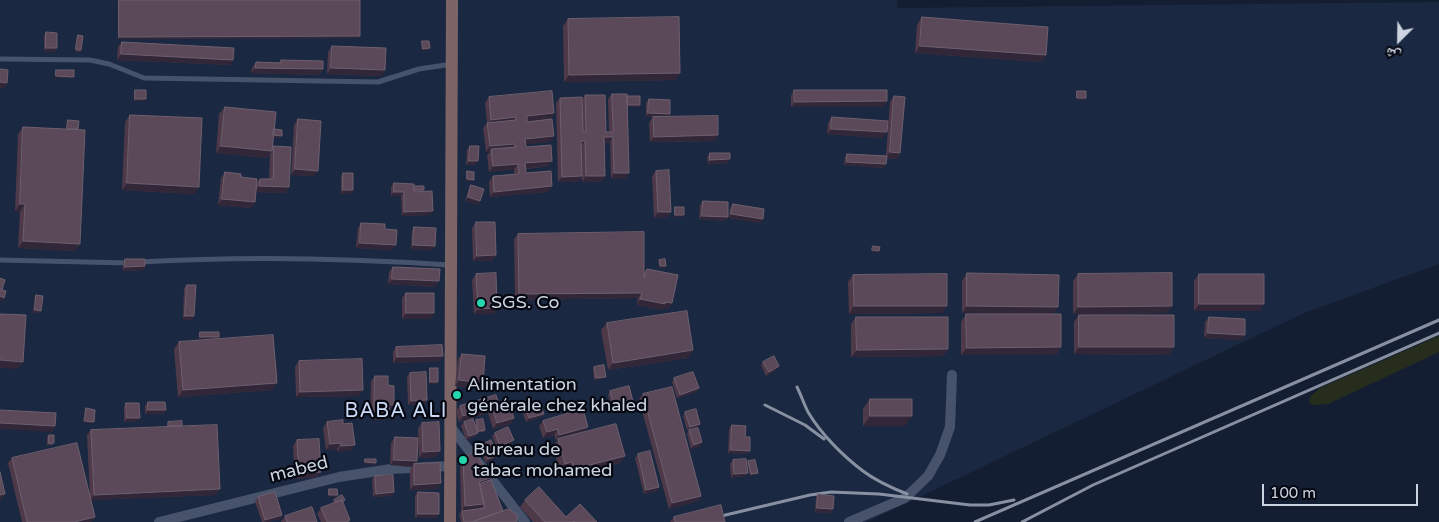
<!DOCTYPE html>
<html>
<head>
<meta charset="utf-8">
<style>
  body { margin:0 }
  #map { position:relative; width:1439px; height:522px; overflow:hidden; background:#141e32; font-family:"Varela Round","Noto Naskh Arabic",sans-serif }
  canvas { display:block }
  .north { position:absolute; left:1374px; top:15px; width:50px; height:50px; -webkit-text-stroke:4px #050811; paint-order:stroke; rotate:203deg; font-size:14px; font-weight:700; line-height:20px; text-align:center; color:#ccd4e2 }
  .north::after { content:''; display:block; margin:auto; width:18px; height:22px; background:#ccd4e2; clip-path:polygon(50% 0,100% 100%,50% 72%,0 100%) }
  .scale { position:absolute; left:1262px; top:484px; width:156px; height:22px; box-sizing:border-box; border:2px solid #ccd4e2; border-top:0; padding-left:6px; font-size:15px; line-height:18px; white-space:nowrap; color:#ccd4e2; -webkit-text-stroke:4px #050811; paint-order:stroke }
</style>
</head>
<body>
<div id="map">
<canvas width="1439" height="522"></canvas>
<div class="north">ش</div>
<div class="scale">100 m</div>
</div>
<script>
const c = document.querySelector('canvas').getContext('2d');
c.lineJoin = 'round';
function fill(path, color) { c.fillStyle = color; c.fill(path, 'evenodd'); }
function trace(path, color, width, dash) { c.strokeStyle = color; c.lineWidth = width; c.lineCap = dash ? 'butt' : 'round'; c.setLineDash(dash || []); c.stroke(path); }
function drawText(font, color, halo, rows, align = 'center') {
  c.font = font + ' "Varela Round",sans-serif'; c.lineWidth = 4.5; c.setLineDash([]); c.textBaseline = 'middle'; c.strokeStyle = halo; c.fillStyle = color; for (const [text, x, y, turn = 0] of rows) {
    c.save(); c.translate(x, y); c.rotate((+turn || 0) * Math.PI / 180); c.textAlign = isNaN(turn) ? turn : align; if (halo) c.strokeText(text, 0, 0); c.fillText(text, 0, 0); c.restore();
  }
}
fill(new Path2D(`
  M0,0H897L898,8L1439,2V0V264L1304,313L867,522H0Z`), '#1b2841');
fill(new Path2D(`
  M1439,336V352L1328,404L1312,405L1309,402L1311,396L1320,388Z`), '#272d1c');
trace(new Path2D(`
  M0,59L90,60L109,64L144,78L378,82L419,69L452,64
  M0,260L129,263
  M140,262C243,256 347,258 449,265`), '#47536b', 5);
trace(new Path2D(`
  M450,426L525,522
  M159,522L339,477L391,469L450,466
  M849,522L905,498L928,476L940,455L950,427L952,375`), '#47536b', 10);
trace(new Path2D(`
  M450,522L452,0`), '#7d6567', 12);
trace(new Path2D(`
  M797,387C801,395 804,404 808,412C821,434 843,456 863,471C876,481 892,488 907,494
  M765,405L805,425L824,439
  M696,522L810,495L831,492L879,494L970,505H989L1014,500
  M975,522L1439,320
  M1022,522L1093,485L1439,333`), '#8891a1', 3);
fill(new Path2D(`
  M118,0H360V36L358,38L118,39Z
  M922,17L1046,55L1041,62L915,53L917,25Z
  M568,19L680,73L675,80L564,82L563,26Z
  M46,32L55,52L44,51V36Z
  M78,35L81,50L80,52L75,51L77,37Z
  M422,41L430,48L428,50H422L421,43Z
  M122,42L230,65L117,60L118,47Z
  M332,46L382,76L327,74L328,52Z
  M281,60L323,69L319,75L251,73L252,68L256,62L279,63Z
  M135,90L145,101H134V92Z
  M794,90L887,101L883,107H791V96Z
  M612,94L627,96L640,105L639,107H628L625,179H611L610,142L604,143L601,182H582L581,146L578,182H558L556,103L560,98L582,100L585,95L606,132H609L608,99Z
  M894,96L900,153L897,159L887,158L884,168L844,165L845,157L847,154L886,156L890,102Z
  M489,97L554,113L550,119V142L526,144V147L549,166L526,169V173L548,192L490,197L489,182L493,176L514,174V169L489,172L487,155L490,152H486L483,128L487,123L485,103Z
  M649,99L670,114L668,117L718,135L714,141L650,142L649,123L653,117H646V103Z
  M225,107L274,129L280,138L273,137L272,149L274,146L289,187L285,193L256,192L251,208L218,205L221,178L225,172L256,183L260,179H269L270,153L267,158L216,153L219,114Z
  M130,115L194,194L122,190L125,122Z
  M832,117L883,138L827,134L828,123Z
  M298,119L314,176L291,175L294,125Z
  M68,120L78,129L80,244L75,251L18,248L20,212L15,211L18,134L23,127L66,129L67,122Z
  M470,146L475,165H466L467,150Z
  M710,153L728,163L708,164L707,157Z
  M656,171L671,212L667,217L654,218L652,176Z
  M343,173L350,194H341V176Z
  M394,183L414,186L423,191L430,215L402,216L401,196H391V187Z
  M471,185L478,205L465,201L469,189Z
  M703,201L728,217L725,221L699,219L700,205Z
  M733,204L763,219L760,223L729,218L730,208Z
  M476,222L496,255L492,261H473L472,228Z
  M361,223L385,229L392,250L356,248L358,228Z
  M414,227L435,246L432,250L411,249L412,231Z
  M518,234L644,272L647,269L672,303L668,309L663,308L661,310L637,305L638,298L515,300L514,239Z
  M125,259L145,266L143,270L123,271V263Z
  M393,267L435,287L388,284L389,272Z
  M967,273L1053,314L1061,347L1056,355H961V322L966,314H1038L962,313V281Z
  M476,274L494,314H474L472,280Z
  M1078,274L1167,313L1073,314V281Z
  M1199,274L1264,304L1259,311H1194V281Z
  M853,275L942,313L849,314L848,282Z
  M187,285L194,316L191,320L183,319L184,288Z
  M406,293L430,319H402V298Z
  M36,295L40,313L33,312L35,297Z
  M1079,315L1169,355L1074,354V322Z
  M856,317L948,349L943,356L851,357V324Z
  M1209,317L1245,335L1241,340L1204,338L1205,322Z
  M607,323L688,358L608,370L601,330Z
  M200,332L276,360L277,383L272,390L178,397L174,349L179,342L213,339H199V334Z
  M396,347L443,356L439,361L393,363V352Z
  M462,354L483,383L479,388L455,386L458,359Z
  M299,361L359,396L296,397L295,367Z
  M763,362L779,366L776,370L766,376L761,365Z
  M594,367L604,378L594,380L593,368Z
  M430,368L438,382L436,384H429V370Z
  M410,373L427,400L425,404L408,405L407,377Z
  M375,376L388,385L389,411L385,420L370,419L371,381Z
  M674,378L699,388L696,392L677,398L672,382Z
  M610,391L630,405L612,410L608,395Z
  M643,394L701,496L698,501L669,509L639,400Z
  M870,399L905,426H863V409Z
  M148,402L163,414H145V406Z
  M126,403L137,421L124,422V407Z
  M499,405L514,418L510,424L493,429L488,413L459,422L456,411L460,406Z
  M86,408L93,423L83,422L85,410Z
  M526,410L541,417L526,422L523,414Z
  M685,412L700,424L698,427L687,430L683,416Z
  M476,420L485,430L484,432H478L476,436L466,440L461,426L464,422L476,424L475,422Z
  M543,421L584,432L570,436L625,456L620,463L569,476L567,470L560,472L553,446L558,440H556L554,435L543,438L539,426Z
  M168,422L182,426L216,495L91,500L95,517L91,522H22L8,463L12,458L90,497L87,435L91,430L167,427V423Z
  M327,422L351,450L337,452V449L326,450L323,428Z
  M422,423L436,457L419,458L418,428Z
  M732,425L745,437L747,454L728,453L729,429Z
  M689,430L702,442L700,446L691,449L687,434Z
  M495,433L511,444L498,450L492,436Z
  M49,435L54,443L52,445H47V437Z
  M395,437L417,461L415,464L441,483L437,489L410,490V470L412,467L390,465L391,443Z
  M297,440L321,472L317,477L295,479L293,446Z
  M482,445L495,458L486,463L479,449Z
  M638,454L657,491L644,494L635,458Z
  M463,459L489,481L503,511L517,522H461L459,514L461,512L460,465Z
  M733,460L748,473L745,476L731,478L730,464Z
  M748,461L758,473L756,474L750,476L747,463Z
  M375,476L394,492L392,496L373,497L372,479Z
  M418,492L437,518H415V496Z
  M818,494L833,509L830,513L815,512L816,498Z
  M258,497L282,515L280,519L268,522H262L255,501Z
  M334,500H345L343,503L350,520L349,522H321L317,514L321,508L334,503L333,502Z
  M525,500L566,517L597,522H533L520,507Z
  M285,516L317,522H281Z
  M674,517L725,522H670Z`), '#4e3949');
fill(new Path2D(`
  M360,36L358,38L118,39L119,37Z
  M920,46L1046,55L1041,62L915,53Z
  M46,48H57L55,52L44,51Z
  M430,48L428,50H422L423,49Z
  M121,54L233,60L230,65L117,60Z
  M255,68L323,69L319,75L251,73Z
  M331,68L385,70L382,76L327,74Z
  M680,73L675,80L564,82L569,75Z
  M56,76L74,77L72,78H54Z
  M0,82L7,83L4,88H0Z
  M1077,98H1086L1084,100H1076Z
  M135,99H146L145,101H134Z
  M887,101L883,107H791L795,102Z
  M627,105H640L639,107H626Z
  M554,113L550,119L523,122L527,116Z
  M648,113L670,114L667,118L646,117Z
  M516,117L512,123L487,125L491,120Z
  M831,129L887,132L883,138L827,134Z
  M272,134L282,136L280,138L271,136Z
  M718,135L714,141L650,142L654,137Z
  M554,136L550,142L521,145L525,139Z
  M604,137H613L610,142L600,143Z
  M581,141H585L581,146Z
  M515,144L511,149H491L490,152H486L490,146Z
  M221,146L272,151L267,158L216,153Z
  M890,152L900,153L897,159L886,158Z
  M730,159L728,163L708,164L710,160Z
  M469,161H478L475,165H466Z
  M552,161L549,166L521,169L525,163Z
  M847,162L886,164L884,168L844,165Z
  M518,164L514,169L489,172L493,166Z
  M295,169L318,171L314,176L291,175Z
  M614,173H629L625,179H611Z
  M582,176L578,182H558L562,177Z
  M586,176H605L601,182H582Z
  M467,179L474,180L472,182L465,181Z
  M127,183L199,187L194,194L122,190Z
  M259,186L289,187L285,193L255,192Z
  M552,186L548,192L490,197L494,192Z
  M343,190H353L350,194H341Z
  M394,192H404L401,196H391Z
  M468,197L480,201L478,205L465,201Z
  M222,199L255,202L251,208L218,205Z
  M20,204H25L20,212L15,211Z
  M433,211L430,215L402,216L404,212Z
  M658,212H671L667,217L654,218Z
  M731,214L763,219L760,223L729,218Z
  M675,215H684L683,217H674Z
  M702,216L728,217L725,221L699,219Z
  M23,241L80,244L75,251L18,248Z
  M360,243L396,245L392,250L356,248Z
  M413,245L435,246L432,250L411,249Z
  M872,250L879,251L878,253L871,252Z
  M496,255L492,261H473L477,256Z
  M145,266L143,270L123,271L125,267Z
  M660,266H666L664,268H658Z
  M392,279L439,281L435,287L388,284Z
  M642,293L638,298L515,300L519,294Z
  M0,296L4,298L2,301H0Z
  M640,299L665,302L672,303L668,309L663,308L661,310L637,305Z
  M1199,304H1264L1259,311H1194Z
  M854,306H947L942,313L849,314Z
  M967,306L1058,307L1053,314L962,313Z
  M1172,306L1167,313L1073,314L1078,307Z
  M497,308L494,314H474L478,309Z
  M35,310L41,311L40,313L33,312Z
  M406,313H434L430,319H402Z
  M185,316H194L191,320L183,319Z
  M1208,333L1245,335L1241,340L1204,338Z
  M200,337H219L217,339H199Z
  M1061,347L1056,355H961L967,348Z
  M1079,347H1174L1169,355L1074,354Z
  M948,349L943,356L851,357L857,350Z
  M693,350L688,358L608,370L613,363Z
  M443,356L439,361L393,363L397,357Z
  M0,360L23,362L18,369L0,368Z
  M779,366L776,370L766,376L769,372Z
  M606,377L604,378L594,380L596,378Z
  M459,380L483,383L479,388L455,386Z
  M430,382H438L436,384H429Z
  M277,383L272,390L178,397L183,390Z
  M699,388L696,392L677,398L680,395Z
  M363,390L359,396L296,397L300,392Z
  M427,400L425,404L408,405L411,401Z
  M633,401L630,405L612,410L614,406Z
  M390,405H394L390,411Z
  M492,407L488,413L459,422L463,416Z
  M148,410H166L163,414H145Z
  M374,414H389L385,420L370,419Z
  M544,414L541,417L526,422L529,418Z
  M870,416H912L905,426H863Z
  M127,418H140L137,421L124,422Z
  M514,418L510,424L493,429L497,423Z
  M85,421L94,422L93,423L83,422Z
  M0,423L55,426L52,432L0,429Z
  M700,424L698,427L687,430L690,427Z
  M588,427L584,432L556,440L559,435Z
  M558,429L554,435L543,438L547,432Z
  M478,433L476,436L466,440L469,436Z
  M514,440L511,444L498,450L500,446Z
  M702,442L700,446L691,449L694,445Z
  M341,443L337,449L326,450L330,444Z
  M355,445L351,450L337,452L341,446Z
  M731,450L750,451L747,454L728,453Z
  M440,451L436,457L419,458L423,452Z
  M498,455L495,458L486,463L488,459Z
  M625,456L620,463L569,476L574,469Z
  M394,460L417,461L414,466V464L412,467L390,465Z
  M365,462L376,463L375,465L363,464Z
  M572,462L567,470L560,472L565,464Z
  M321,472L317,477L295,479L299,473Z
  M748,473L745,476L731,478L734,474Z
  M758,473L756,474L750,476L751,474Z
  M492,477L488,482L480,486L479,482Z
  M441,483L437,489L410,490L414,485Z
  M659,487L657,491L644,494L646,490Z
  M220,489L216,495L90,500L94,495Z
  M394,492L392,496L373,497L376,494Z
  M5,494L1,500H0V495Z
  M329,495H338L336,497H328Z
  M701,496L698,501L669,509L672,503Z
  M484,504L480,510L461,512L465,506Z
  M817,508L833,509L830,513L815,512Z
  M418,514H439L437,518H415Z
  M282,515L280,519L268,522H264L265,520Z
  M95,517L91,522H74Z`), '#312739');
const building = new Path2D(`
  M119,0H360V36L119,37Z
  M679,17L680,73L569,75L568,19Z
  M922,17L1048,27L1046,55L920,46Z
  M46,32L57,33V48H46Z
  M78,35L83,36L81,50L76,49Z
  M422,41H429L430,48L423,49Z
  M122,42L234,48L233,60L121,54Z
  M332,46L386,48L385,70L331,68Z
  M281,60L323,61V69L255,68L256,62L281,63Z
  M0,69L8,70L7,83L0,82Z
  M56,70H74V77L56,76Z
  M135,90H146V99H135Z
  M794,90H887V101L795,102Z
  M552,91L554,113L527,116V122L552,119L554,136L525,139L526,147L551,145L552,161L525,163L526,173L551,171L552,186L494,192L493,176L519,174L518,164L493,166L491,149L516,147L515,144L490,146L487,123L516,120V117L491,120L489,97Z
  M1077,91H1086V98H1077Z
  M612,94H627L629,173H614L613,137H604L605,176H586L585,141H581L582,176L562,177L560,98L582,97L583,132H586L585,95H605L606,132H613Z
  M627,96H640V105H627Z
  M894,96L905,97L900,153L890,152Z
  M649,99L670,100V114L648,113Z
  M225,107L276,112L272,151L221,146Z
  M130,115L202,118L199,187L127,183Z
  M718,116V135L654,137L653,117Z
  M832,117L888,121L887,132L831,129Z
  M298,119L321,121L318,171L295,169Z
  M68,120L79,121L78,129H67Z
  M23,127L85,130L80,244L23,241L25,204H20Z
  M274,129L282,130V136L273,135Z
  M274,146L291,147L289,187L259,186L260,179H273Z
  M470,146H479L478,161H469Z
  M710,153H730V159L710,160Z
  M847,154L887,156L886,164L847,162Z
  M669,170L671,212H658L656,171Z
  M467,171L474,172V180L467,179Z
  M225,172L241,174V177L257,179L255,202L222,199Z
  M343,173H353V190H343Z
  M394,183L414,184V192L432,191L433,211L404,212V192H394Z
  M471,185L484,189L480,201L468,197Z
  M414,186H424V190H414Z
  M703,201L728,202V217L702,216Z
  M733,204L764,209L763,219L731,214Z
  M675,207H684V215H675Z
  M476,222H495L496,255L477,256Z
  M361,223L385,224V229L397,230L396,245L360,243Z
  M414,227L436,228L435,246L413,245Z
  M644,232V278L647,269L678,275L672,303L665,302V304L640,299L642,293L519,294L518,234Z
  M873,246L880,247L879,251L872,250Z
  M125,259H145V266L125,267Z
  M665,259L666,266H660L659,260Z
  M393,267L440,269L439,281L392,279Z
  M496,273L497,308L478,309L476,274Z
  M967,273L1059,275L1058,307L967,306Z
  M1172,273V306L1078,307V274Z
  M947,274V306H854L853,275Z
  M1199,274H1264V304H1199Z
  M0,278L5,280L2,290L6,291L4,298L0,296Z
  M187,285H196L194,316H185Z
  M406,293H434V313H406Z
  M36,295L43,296L41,311L35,310Z
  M687,311L693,350L613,363L607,323Z
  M0,314L26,315L23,362L0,360Z
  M966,314H1061V347L967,348Z
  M1079,315H1174V347H1079Z
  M856,317H948V349L857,350Z
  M1209,317L1245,319V335L1208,333Z
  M200,332H219V337H200Z
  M273,335L277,383L183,390L179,342Z
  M442,345L443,356L397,357L396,347Z
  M462,354L485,356L483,383L459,380Z
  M774,356L779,366L769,372L763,362Z
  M362,359L363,390L300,392L299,361Z
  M604,365L606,377L596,378L594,367Z
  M430,368H438V382H430Z
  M426,372L427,400L411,401L410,373Z
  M693,372L699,388L680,395L674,378Z
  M375,376H388V385L394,386V405H390L389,414H374Z
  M629,386L633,401L614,406L610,391Z
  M672,387L701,496L672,503L643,394Z
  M496,395L499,405L509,402L514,418L497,423L492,407L463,416L460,406Z
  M870,399H912V416H870Z
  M148,402H165L166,410H148Z
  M126,403H139L140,418H127Z
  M541,406L544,414L529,418L526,410Z
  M86,408L95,410L94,422L85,421Z
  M583,409L588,427L559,435L558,429L547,432L543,421Z
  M696,409L700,424L690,427L685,412Z
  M0,410L56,413L55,426L0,423Z
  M473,419L478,433L469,436L464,422Z
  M483,419L485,430L478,431L476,420Z
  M343,420V424L352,423L355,445L341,446V443L330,444L327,422Z
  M182,421V426H168V422Z
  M439,422L440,451L423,452L422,423Z
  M616,424L625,456L574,469L572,462L565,464L558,439Z
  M217,425L220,489L94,495L91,430Z
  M732,425L746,426L745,437H750V451L731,450Z
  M508,427L514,440L500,446L495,433Z
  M698,428L702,442L694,445L689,430Z
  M49,435H54V443H49Z
  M395,437L418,438L417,461L394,460Z
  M319,439L321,472L299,473L297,440Z
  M491,440L498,455L488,459L482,445Z
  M77,443L95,517L74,522H27L12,458Z
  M650,451L659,487L646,490L638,454Z
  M474,452L492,477L479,482L484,504L465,506L463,459Z
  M365,459H376V463L365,462Z
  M746,459L748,473L734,474L733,460Z
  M755,460L758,473L751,474L748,461Z
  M440,463L441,483L414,485V464Z
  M0,472L5,494L0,495Z
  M393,475L394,492L376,494L375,476Z
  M491,480L503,511L472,522H464L462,511L485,508L480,484Z
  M539,487L566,517L580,504L597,522H575L574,521L573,522H545L525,500Z
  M329,489H337L338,495H329Z
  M275,492L282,515L265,520L258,497Z
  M418,492L439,493V514H418Z
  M818,494L834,496L833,509L817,508Z
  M342,495L345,500L342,502V500L336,502L334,500Z
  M342,500L350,520L346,522H327L321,508Z
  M721,505L725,522H675L674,517Z
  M312,507L317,522H287L285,516Z
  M509,509L517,515V522H472Z`);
fill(building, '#5b4959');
trace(building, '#6d5f6e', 1);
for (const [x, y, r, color] of [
  [481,303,5,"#26d5ae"],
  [457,395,5,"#26d5ae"],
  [463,460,5,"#26d5ae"]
]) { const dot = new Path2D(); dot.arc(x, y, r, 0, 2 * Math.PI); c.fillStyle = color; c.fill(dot); trace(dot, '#050811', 2); }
drawText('18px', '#ccd4e2', '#050811', [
  ["SGS. Co",491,303],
  ["Alimentation",467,385],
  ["générale chez khaled",467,406],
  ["Bureau de",473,450],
  ["tabac mohamed",473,471]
], 'left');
drawText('18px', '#ccd4e2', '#050811', [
  ["mabed",299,470,-14]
]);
c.letterSpacing = '1px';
drawText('20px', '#cbdaf6', '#050811', [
  ["BABA ALI",396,412]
]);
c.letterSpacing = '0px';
</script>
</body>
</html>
